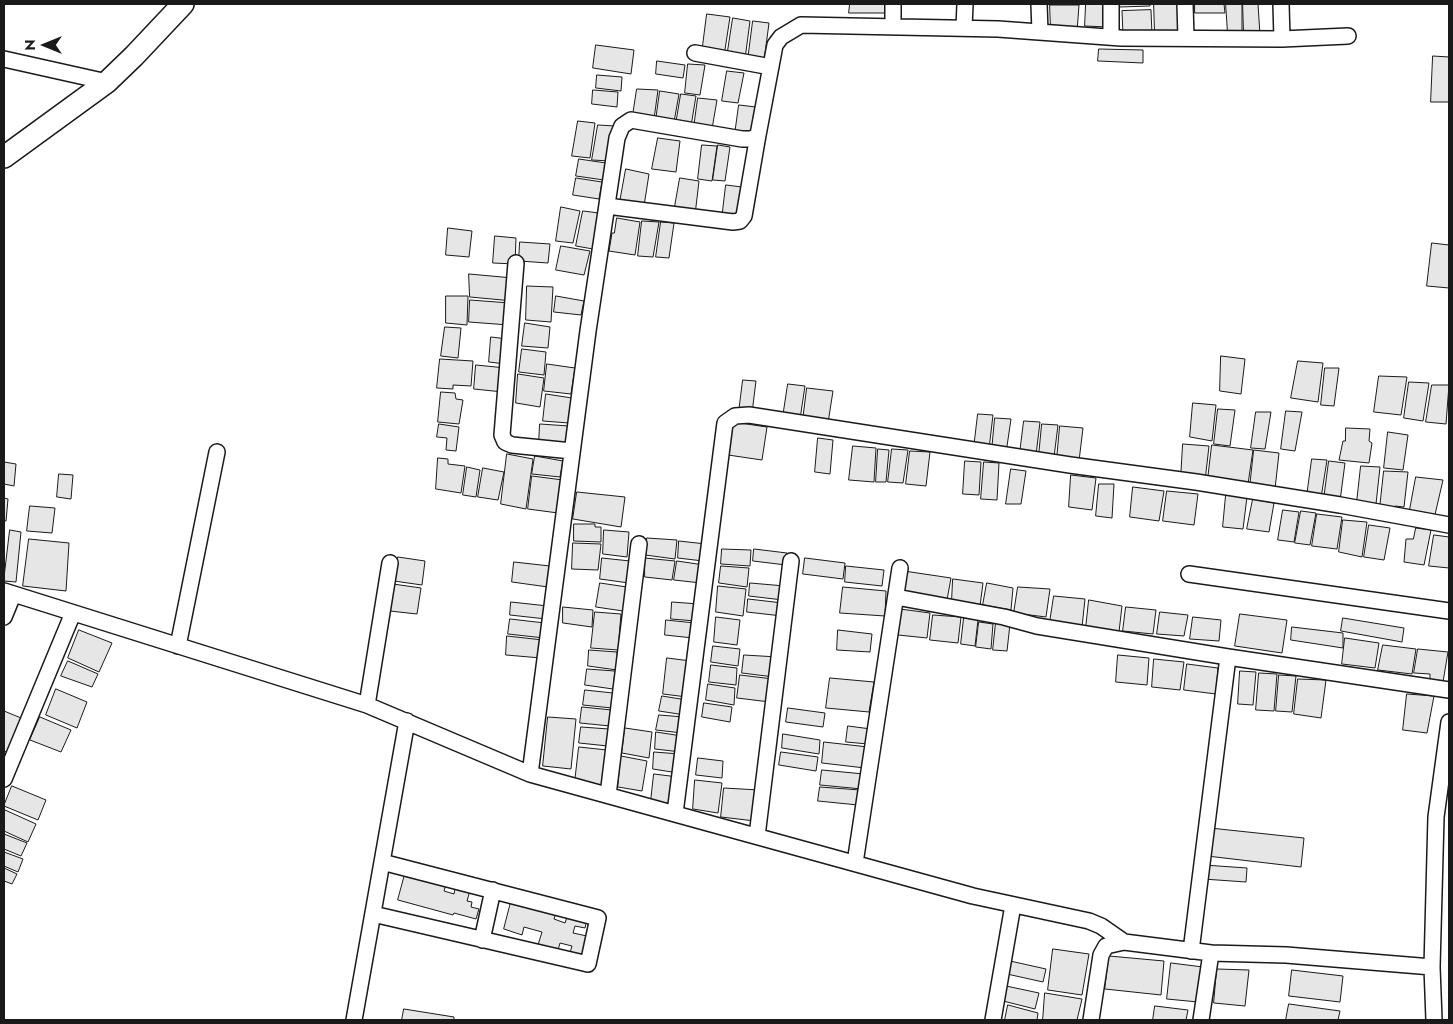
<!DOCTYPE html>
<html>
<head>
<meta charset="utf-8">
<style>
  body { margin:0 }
  #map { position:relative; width:1453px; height:1024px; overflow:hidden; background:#fff; font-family:Jost,sans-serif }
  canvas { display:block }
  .frame { position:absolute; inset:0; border:5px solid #1a1a1a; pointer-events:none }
  .north { position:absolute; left:20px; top:20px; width:50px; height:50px; -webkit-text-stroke:4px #fff; paint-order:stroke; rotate:270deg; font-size:14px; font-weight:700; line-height:20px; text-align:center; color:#1a1a1a }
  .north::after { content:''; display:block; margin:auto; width:18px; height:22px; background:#1a1a1a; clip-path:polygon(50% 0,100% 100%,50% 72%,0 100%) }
</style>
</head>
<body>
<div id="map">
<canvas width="1453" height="1024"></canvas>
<div class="frame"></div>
<div class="north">N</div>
</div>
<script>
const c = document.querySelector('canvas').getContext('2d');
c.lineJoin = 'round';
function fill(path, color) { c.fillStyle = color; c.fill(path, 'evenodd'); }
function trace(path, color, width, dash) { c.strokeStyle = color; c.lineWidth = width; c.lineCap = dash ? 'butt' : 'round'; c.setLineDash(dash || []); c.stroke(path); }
const building = new Path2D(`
  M850,4H886V13H849Z
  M1086,4H1108V27L1085,26Z
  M1120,4H1150V6L1120,7Z
  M1154,4H1181L1182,32L1155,34Z
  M1195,4H1224L1225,13H1195Z
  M1226,4H1242V33L1228,34Z
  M1243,4H1258L1260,35H1244Z
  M1050,5H1079L1077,32L1051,31Z
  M1151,10L1152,34L1123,35L1122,11Z
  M707,14L730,17L724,56L702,53Z
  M733,18L750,21L745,59L727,57Z
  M753,21L769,23L764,61L748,60Z
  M596,45L634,50L631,74L593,68Z
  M1099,49L1143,50V63L1098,61Z
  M1433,56L1449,57V102H1431Z
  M657,61L685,65L683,78L656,74Z
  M688,64L705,65L700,95L685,93Z
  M727,71L744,73L738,103L722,101Z
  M597,75L622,77L621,91L596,88Z
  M637,89L658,90L654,119L633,115Z
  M593,90L618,92L617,107L592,104Z
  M660,91L679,94L674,122L656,120Z
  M681,94L696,96L691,126L676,124Z
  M698,98L717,100L712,129L694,127Z
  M739,105L756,107L751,136L735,134Z
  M578,121L595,123L590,158L572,156Z
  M598,125L615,126L610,161L592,160Z
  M658,138L680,141L676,172L652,169Z
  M702,145L717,146L712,181L698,179Z
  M718,145L730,147L725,181L713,180Z
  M579,159L606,163L604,180L576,176Z
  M626,169L649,174L644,206L620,202Z
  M576,178L602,182L599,199L573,195Z
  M680,178L699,181L695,215L674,212Z
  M726,185L742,187L737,220L722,219Z
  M561,207L580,211L573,243L556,241Z
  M583,211L599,213L593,249L576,246Z
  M617,218L640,222L635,255L609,251L612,233H614Z
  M642,221L659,222L653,257L638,256Z
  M661,222L674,223L669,258L656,257Z
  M448,228L472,231L469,257L446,255Z
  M495,236L516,238L515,264L493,263Z
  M520,242L550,244L548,263L519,261Z
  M1432,243L1449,245V288L1427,286Z
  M561,246L590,251L584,275L556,270Z
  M469,274L513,278V301L470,297Z
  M527,286L553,287L551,322L526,320Z
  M446,296H468L467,325L446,323Z
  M556,296L584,301L581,315L554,312Z
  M470,300L510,303L509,325L469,322Z
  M525,323L550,327L548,348L522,346Z
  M445,327L461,328L458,358L441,356Z
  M491,337L508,339L506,364L489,362Z
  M522,349L546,352L544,375L519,372Z
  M1221,356L1245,359L1241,394L1220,391Z
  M440,359L473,361L471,386L453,385V389L437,388Z
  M1298,361L1323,363L1318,402L1291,398Z
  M547,364L575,368L571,394L544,391Z
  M476,365L506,368L503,392L474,389Z
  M1325,368H1339L1334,406L1321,405Z
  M518,374L544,378L540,407L516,403Z
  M1379,376L1407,377L1401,415L1374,412Z
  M743,380L756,381L752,413L739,412Z
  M1409,382L1429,383L1423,421L1404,418Z
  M788,384L805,386L800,419L783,417Z
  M1432,385H1449L1446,424L1426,422Z
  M807,388L833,391L828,423L803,420Z
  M441,392L455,393L456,399L463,400L459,424L438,422Z
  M546,394L572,398L569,423L543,421Z
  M1193,403L1216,405L1212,441L1190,437Z
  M1218,409L1235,410L1230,446L1214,444Z
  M1286,411L1302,412L1295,451L1281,449Z
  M1256,412H1271L1265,449L1251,448Z
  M978,414L993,415L989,449L974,448Z
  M995,418L1011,419L1006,453L992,450Z
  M1024,421L1040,422L1036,455L1020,453Z
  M733,422L767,427L762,460L728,455Z
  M439,424L459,427L456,451L446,450L447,438L437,437Z
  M540,424L569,426L566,446L539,443Z
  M1042,424L1058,425L1054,457L1039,456Z
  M1060,426L1083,428L1079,461L1057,459Z
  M1346,428L1370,429L1369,441L1372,443L1369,463L1339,460L1343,441H1345Z
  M1388,432L1408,435L1403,470L1384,468Z
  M818,438L833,440L830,474L815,472Z
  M1183,444L1209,446L1205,481L1181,478Z
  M1212,445L1253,450L1248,484L1208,479Z
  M853,446L876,448L874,482L849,480Z
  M878,449L889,450L886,482H876Z
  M892,449L908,450L903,483L888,482Z
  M1254,450L1279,453L1275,489L1250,487Z
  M910,451L930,452L926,486L906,484Z
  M507,454L533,459L526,509L501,504Z
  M535,456L563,461L560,477L532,474Z
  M438,458L448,459V464L465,466L461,493L436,489Z
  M1312,459L1327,460L1321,498L1307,496Z
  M965,461L981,462L979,495L963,494Z
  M1329,461L1345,463L1340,501L1324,499Z
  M4,462L16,464L14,486L4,484Z
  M984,462L999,463L997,500L981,499Z
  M1361,466L1380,467L1376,504L1357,502Z
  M467,467L480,470L476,497L463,495Z
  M483,468L504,472L498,500L478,497Z
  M1011,469L1026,471L1021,504H1006Z
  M1384,471L1408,472L1404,507L1395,506L1394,510L1380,508Z
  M59,474L73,475L71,499L57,497Z
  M1071,475L1096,478L1092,510L1069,507Z
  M532,476L563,480L558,513L528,509Z
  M1416,477L1443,480L1434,519L1409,515Z
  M1099,484H1114L1112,518L1096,516Z
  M1133,487L1164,491L1159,521L1130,517Z
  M1167,491L1198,494L1194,525L1163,521Z
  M577,492L625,497L621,527L573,519Z
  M1226,495L1247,497L1243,529L1223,527Z
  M4,498L8,499L6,521H4Z
  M1253,499L1274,503L1269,532L1247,529Z
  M30,506L55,508L52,533L27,531Z
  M1283,510L1299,512L1294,542L1278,540Z
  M1301,511L1316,513L1310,545L1295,543Z
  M1317,514L1342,517L1337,549L1312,546Z
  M1343,520L1367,522L1362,557L1339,552Z
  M574,524H595V527H601V542L574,541Z
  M1369,525L1390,528L1384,560L1364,557Z
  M1416,528L1431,530L1424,565L1404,562L1406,539H1413Z
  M10,530L21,532L16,582L4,581Z
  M604,530L629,532L627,557L603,554Z
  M1434,535L1449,537V568L1429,566Z
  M647,538L677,540L675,559L645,555Z
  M29,539L69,543L66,591L23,586Z
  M679,541L706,544L703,561L678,558Z
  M573,543L601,544L598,570L572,569Z
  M722,549L751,550L750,566L721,564Z
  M754,549L787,553L786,565L753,561Z
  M398,557L425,561L422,585L394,581Z
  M602,558L630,561L629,583L600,579Z
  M645,558L675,561L672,580L645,577Z
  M805,558L845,563L843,579L803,574Z
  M677,561L704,565L701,583L674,580Z
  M514,562L550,566L548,587L512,582Z
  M721,566L749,568L747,587L719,583Z
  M846,566L884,570L882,586L845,582Z
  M904,571L951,578L947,600L904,594Z
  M953,579L983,583L980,606L952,600Z
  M600,583L627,587L623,611L596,607Z
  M750,583L785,586L783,600L749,596Z
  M987,583L1013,588L1011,610L983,605Z
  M393,584L421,588L417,614L390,611Z
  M718,586L746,589L743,616L716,612Z
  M843,587L886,591L885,616L840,613Z
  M1018,587L1050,589L1046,617L1014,613Z
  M1054,596L1085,599L1082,627L1050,622Z
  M748,599L783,603L782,616L747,612Z
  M1089,600L1122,606L1119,632L1086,628Z
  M511,602L548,606L546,619L510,615Z
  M672,602L699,604L696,621L671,619Z
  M563,607L593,610L592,627L563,623Z
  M1126,607L1156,610L1153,634L1123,631Z
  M900,609L930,613L927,638L898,635Z
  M595,612L621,614L618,650L591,648Z
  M1160,612L1188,615L1184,636L1157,634Z
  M1240,614L1287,620L1282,653L1235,646Z
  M933,615L961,617L958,643L930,640Z
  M716,617L740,620L737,645L714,642Z
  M1193,617L1221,620L1219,641L1190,639Z
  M964,618L978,620L975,646L961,644Z
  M1343,618L1404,628L1402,642L1341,631Z
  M510,619L545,623L544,638L508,634Z
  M666,620L695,623L693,638L665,635Z
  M979,622L993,624L991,649L976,647Z
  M996,622L1010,624L1007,651L993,650Z
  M1292,627L1343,633V648L1291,640Z
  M79,630L112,643L99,672L68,658Z
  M838,630L872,634L870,652L837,650Z
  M507,636L543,640L541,658L506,655Z
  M1345,638L1379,643L1375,668L1342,664Z
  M1383,645L1416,649L1412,674L1378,670Z
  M713,646L740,649L738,666L711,662Z
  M1418,649L1448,652L1443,682L1430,681V674L1414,673Z
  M589,650L617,652V670L588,666Z
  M744,655L778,657L774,677L742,673Z
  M1118,655L1149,658L1147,685L1116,682Z
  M667,658L691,661L687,697L663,694Z
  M1154,659L1184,662L1180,690L1152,687Z
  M68,661L98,674L92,687L61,676Z
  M1187,664L1218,668L1216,694L1184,690Z
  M711,665L737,668L736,685L709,682Z
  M587,669L615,671L613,689L585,685Z
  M1240,671L1256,672L1253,705L1238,704Z
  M1259,673L1277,674L1274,711L1256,710Z
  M740,675L773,679L770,702L737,698Z
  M1279,675L1296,676L1292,712L1276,711Z
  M830,678L874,682L869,712L826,708Z
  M1298,679L1326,680L1321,718L1294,714Z
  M708,684L735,688L734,705L706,700Z
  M56,689L87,702L77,728L46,715Z
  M585,690L613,693L612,708L583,705Z
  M1407,694L1434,696L1427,733L1403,730Z
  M662,696L687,700L685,715L659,711Z
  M704,703L732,707L730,722L702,717Z
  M582,707L612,710L610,726L580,723Z
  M788,708L825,713L823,727L786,722Z
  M4,711L26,720L11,754L4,751Z
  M659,715L684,717L682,733L656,730Z
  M40,717L71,730L61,752L30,740Z
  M548,717L576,719L571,769L543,766Z
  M848,726L871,729L868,744L846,742Z
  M581,727L609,729L608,746L579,743Z
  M625,728L652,732L649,758L622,753Z
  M656,732L682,736L681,752L655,749Z
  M783,734L820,740L819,754L782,748Z
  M824,742L868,747L865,768L822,763Z
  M579,747L607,750L601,786L575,782Z
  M654,752L680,754L678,773L653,769Z
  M781,752L818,757L816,771L779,765Z
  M621,756L647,761L642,791L618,787Z
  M698,758L723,761L722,778L696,775Z
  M822,770L864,774L862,789L820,785Z
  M654,774L678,777L674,804L651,801Z
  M695,780L722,783L718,813L693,809Z
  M12,786L46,800L38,820L4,806Z
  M820,787L860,790L858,805L818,801Z
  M724,788L759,790L755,821L721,817Z
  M5,810L36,824L28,842L4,831Z
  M1210,828L1304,838L1301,867L1207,856Z
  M4,834L27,843L21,856L4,849Z
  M4,852L23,859L18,872L4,866Z
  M1204,865L1247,868L1246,882L1203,879Z
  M4,868L17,874L12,884L4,881Z
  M405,874L447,881L444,891L454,894L455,889L461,890L463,885L471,887L467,901L472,902L471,907L479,909L476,919L454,913L453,915L398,900Z
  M511,902L557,910L554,919L565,923L568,914L587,919L585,928L575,926L573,933L587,936L581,959L569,956L572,946L560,943L558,950L538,945L542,932L524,927L522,935L504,929Z
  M1053,949L1089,954L1082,995L1048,990Z
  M1109,956L1164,961L1161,995L1105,989Z
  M1010,961L1046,969L1043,982L1007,974Z
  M1171,963L1203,967L1198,1002L1167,999Z
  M1217,969L1249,970L1245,1006L1214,1003Z
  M1292,970L1343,976L1340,1002L1289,996Z
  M1006,986L1039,993L1035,1009L1003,1001Z
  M1045,993L1082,999L1077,1020H1043Z
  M1289,1004L1340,1011L1338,1020H1286Z
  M1008,1005L1038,1013L1037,1020H1005Z
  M1155,1006L1188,1010L1186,1020H1153Z
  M404,1009L454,1017V1020H402Z`);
fill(building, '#e6e6e6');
trace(building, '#1a1a1a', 1);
const street = new Path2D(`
  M1039,4L1040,32
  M1111,4V37
  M1185,4L1186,38
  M1281,4L1282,39
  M893,27V4
  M964,28L965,4
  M695,53L771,67
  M4,59L107,82
  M607,206L733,222L740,221L744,216L758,135
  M516,263L502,435L505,442L512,445L572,451
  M1189,574L1449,611
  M4,591L367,705L530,774L973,896L1089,921L1101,926L1124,942L1211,953L1286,955L1432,967
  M896,597L1004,617L1037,626L1228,657L1449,690
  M4,617L13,595
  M178,646L217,452
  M367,705L390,563
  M530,774L588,331L617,138L622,126L631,120L742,139H752L758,135L775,45L781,37L801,25L998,29L1121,38L1282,39L1348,36
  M4,779L73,613
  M608,795L639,544
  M675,813L725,423L735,416L749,415L1070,465L1196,482L1340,505L1449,525
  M757,836L791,561
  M855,863L900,568
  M373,914L588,964L598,918L382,862
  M482,940L493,890
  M1191,951L1228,657
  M354,1020L407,721
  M993,1020L1013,905
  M1091,1020L1101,955L1106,946L1124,942
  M1201,1020L1211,953
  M1434,1020L1432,967L1436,817L1449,722`);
const secondary = new Path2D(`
  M4,157L107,82L134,56L183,4`);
trace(street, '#1a1a1a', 18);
trace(secondary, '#1a1a1a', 24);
trace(street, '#fff', 15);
trace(secondary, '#fff', 21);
</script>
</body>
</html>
